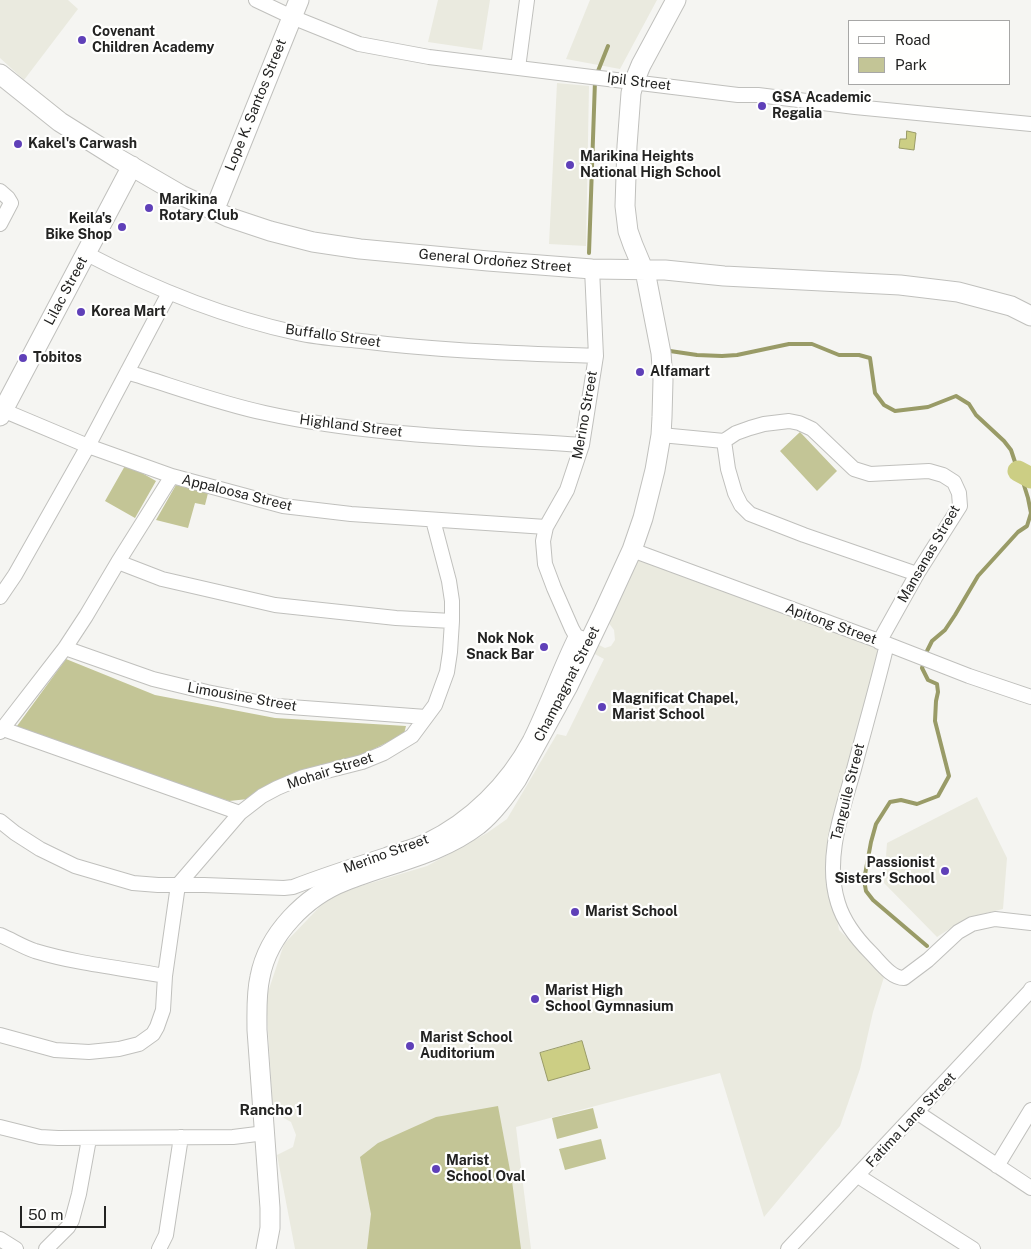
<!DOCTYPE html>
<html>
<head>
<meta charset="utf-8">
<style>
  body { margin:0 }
  #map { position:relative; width:1031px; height:1249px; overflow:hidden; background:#f5f5f2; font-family:"Public Sans",sans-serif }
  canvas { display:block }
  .legend { position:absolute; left:848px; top:20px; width:162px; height:65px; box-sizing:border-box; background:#fffffe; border:1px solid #a7a7a6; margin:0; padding:6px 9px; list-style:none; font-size:15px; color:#232322 }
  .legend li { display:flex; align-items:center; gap:10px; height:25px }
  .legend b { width:25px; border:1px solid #a7a7a6 }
  .scale { position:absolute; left:20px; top:1206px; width:86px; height:22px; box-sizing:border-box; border:2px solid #232322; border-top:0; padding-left:6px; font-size:15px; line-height:18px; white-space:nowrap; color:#232322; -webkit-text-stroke:4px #fffffe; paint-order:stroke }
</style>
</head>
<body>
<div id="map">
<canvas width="1031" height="1249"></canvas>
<ul class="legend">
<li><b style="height:6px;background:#fff"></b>Road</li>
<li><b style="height:14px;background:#c3c596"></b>Park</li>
</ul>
<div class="scale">50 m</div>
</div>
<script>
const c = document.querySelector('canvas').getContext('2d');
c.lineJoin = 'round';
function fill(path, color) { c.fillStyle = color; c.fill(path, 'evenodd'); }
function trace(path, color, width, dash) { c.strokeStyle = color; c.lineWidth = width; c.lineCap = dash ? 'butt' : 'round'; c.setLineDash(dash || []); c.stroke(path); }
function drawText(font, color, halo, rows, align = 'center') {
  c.font = font + ' "Public Sans",sans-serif'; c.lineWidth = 4.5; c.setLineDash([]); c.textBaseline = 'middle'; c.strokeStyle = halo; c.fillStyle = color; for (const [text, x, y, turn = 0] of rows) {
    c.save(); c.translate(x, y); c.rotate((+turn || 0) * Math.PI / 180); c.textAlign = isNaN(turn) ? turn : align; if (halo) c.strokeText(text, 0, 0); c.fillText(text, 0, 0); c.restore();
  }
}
fill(new Path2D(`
  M0,0H68L78,9L24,80L0,58Z
  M438,0H490L482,50L428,42Z
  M590,0H657L620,69L566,59Z
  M557,83L589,86L586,246L549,244Z
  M638,557L881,646L826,854L839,930L885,974L873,1012L860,1069L840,1126L764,1217L720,1073L516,1127L531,1249H295L277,1155L293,1147L296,1135L291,1122L273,1112L266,998L284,944L331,895L427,866L487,833L507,819L557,734L566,736L604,659L593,653L597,644L605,648L611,646L615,640L614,630L608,622Z
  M977,797L1007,858L1003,909L970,917L954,926L937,937L884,883L887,843Z`), '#eaeadf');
fill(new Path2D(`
  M800,432L837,471L817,491L780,451Z
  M126,464L156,481L135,518L105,501Z
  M176,485L208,493L205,505L195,503L188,528L156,520Z
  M66,659L155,695L275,718L406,726L404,734L358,757L295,772L248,799L229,801L21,735L17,726Z
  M498,1106L512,1181L521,1249H367L371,1214L360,1157L378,1143L436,1117Z
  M593,1108L598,1128L557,1139L552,1118Z
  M601,1139L606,1159L565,1170L559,1149Z`), '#c3c596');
const water = new Path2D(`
  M907,131L916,133L914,150L899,148L900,139H906Z
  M582,1041L590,1069L548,1081L540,1053Z`);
fill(water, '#ccce84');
trace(water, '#999b67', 1);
trace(new Path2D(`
  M598,71L608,46
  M589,253L595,81
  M670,351L697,355L722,356L737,355L789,344H812L839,355H859L870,358L875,393L884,405L895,411L928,407L956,396L969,404L976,415L1004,441L1011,450L1018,471L1023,482L1028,498L1031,513L1027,526L1018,532L978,576L955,615L945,630L932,641L925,655
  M924,662L922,668L928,680L937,684L938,692L936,701L935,721L949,776L938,796L917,804L901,800L890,802L876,824L871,842L864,880L866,891L873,900L927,946`), '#999b67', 4);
trace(new Path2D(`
  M1018,471L1031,478`), '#ccce84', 21);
const street = new Path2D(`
  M256,0L292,17L359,44L429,57L738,95H758L855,107L1031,124
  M518,68L527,0
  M0,191L8,198L11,203L0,224
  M85,253C152,288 223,317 297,333C318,338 340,339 361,341C439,351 517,353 596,356
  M127,372C173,386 218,403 265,413C369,436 476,438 582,445
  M0,409L88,446L172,476L283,506L351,514L546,527
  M661,435L724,441L736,433L750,428L764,424L789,421L799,423L812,429L854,469L870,474L929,471L943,475L954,482L959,493L960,506L917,574L879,642
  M724,441L728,469L735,493L741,505L750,514L804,535L917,574
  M632,550L887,644L969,676L1031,697
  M118,562L162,579L275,605L396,618L452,621
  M0,597L15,575L88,446L169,293
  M584,639L576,636L572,629L554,588L545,564L543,541L546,527L567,490L582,445L596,356L592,269
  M887,644C877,686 865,727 854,769C842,812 824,859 838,903C844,923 857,939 871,953C880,962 891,978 904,978L928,960L958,932L972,924L995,919L1031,923
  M65,648L153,679L207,692L277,706L426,717
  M3,729L240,813
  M0,732L65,648L86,616L118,562L172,476
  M0,821L15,833L40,849L75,866L133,883L158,885H204L284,888L293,887C324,875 355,865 386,855C399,850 413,847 426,841C470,820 507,783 530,740C547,706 559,670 576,636
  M0,935C12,940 23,947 35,951C78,964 122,968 165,976
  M0,1035L55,1050L89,1052L119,1049L139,1044L153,1034L157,1027L163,1010L165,976L178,885L240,813L262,796L277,788L303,777L362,762L384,753L412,736L435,705L447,672L450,652L452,621V601L449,581L433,520
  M918,1113L1031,1188
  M0,1127L40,1137L58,1138L233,1137L265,1133
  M997,1166L1031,1110
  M858,1176L973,1249
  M0,1239L16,1249
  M46,1249L68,1227L72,1220L79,1194L89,1139
  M159,1249L166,1235L181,1137
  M788,1249L1030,991L1031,989`);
const secondary = new Path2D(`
  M0,74L60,122L119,159L181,195L228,217L270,231L313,242L360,249L488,261L592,269L665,270L724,276L900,285L958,292L1011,306L1031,316
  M214,211L299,0
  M0,416L132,166
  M266,1249L270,1228V1208L257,1030C257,1012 256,994 260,977C268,934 306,896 345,881C389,863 439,855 478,825C494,812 506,795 517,779L568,686L604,611L632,550L643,518L655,470L661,435L662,417L663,380L661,353L646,276L633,245L628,231L625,206L627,146L631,93L634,82L641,65L676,0`);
trace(street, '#c0c0bd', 16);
trace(secondary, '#c0c0bd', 21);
trace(street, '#fff', 14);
trace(secondary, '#fff', 19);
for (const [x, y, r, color] of [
  [82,40,5,"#5f40b8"],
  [762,106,5,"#5f40b8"],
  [18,144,5,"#5f40b8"],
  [570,165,5,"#5f40b8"],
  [149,208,5,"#5f40b8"],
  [122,227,5,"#5f40b8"],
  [81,312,5,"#5f40b8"],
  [23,358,5,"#5f40b8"],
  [640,372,5,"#5f40b8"],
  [544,647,5,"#5f40b8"],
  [602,707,5,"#5f40b8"],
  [945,871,5,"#5f40b8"],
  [575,912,5,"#5f40b8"],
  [535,999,5,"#5f40b8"],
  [410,1046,5,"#5f40b8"],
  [436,1169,5,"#5f40b8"]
]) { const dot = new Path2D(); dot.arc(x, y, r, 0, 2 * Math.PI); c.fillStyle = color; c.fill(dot); trace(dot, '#fffffe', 2); }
drawText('bold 14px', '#232322', '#fffffe', [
  ["Covenant",92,32],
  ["Children Academy",92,48],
  ["GSA Academic",772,98],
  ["Regalia",772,114],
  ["Kakel's Carwash",28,144],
  ["Marikina Heights",580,157],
  ["National High School",580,173],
  ["Marikina",159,200],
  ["Rotary Club",159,216],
  ["Keila's",112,219,"right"],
  ["Bike Shop",112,235,"right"],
  ["Korea Mart",91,312],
  ["Tobitos",33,358],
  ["Alfamart",650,372],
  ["Nok Nok",534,639,"right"],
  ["Snack Bar",534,655,"right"],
  ["Magnificat Chapel,",612,699],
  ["Marist School",612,715],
  ["Passionist",935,863,"right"],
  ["Sisters' School",935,879,"right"],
  ["Marist School",585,912],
  ["Marist High",545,991],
  ["School Gymnasium",545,1007],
  ["Marist School",420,1038],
  ["Auditorium",420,1054],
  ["Marist",446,1161],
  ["School Oval",446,1177]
], 'left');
drawText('14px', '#232322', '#fffffe', [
  ["Ipil Street",639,82,7],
  ["Lope K. Santos Street",256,105,-68],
  ["General Ordoñez Street",495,261,5],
  ["Lilac Street",66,291,-62],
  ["Buffallo Street",333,336,8],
  ["Merino Street",585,415,-80],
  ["Highland Street",351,426,7],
  ["Appaloosa Street",237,493,14],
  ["Mansanas Street",929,554,-60],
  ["Apitong Street",831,624,20],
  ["Champagnat Street",567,684,-63],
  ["Limousine Street",242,697,10],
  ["Mohair Street",330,771,-18],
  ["Tanguile Street",848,792,-76],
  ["Merino Street",386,854,-20],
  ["Fatima Lane Street",911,1120,-47]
]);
drawText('bold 15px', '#232322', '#fffffe', [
  ["Rancho 1",271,1110]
]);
</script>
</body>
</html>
